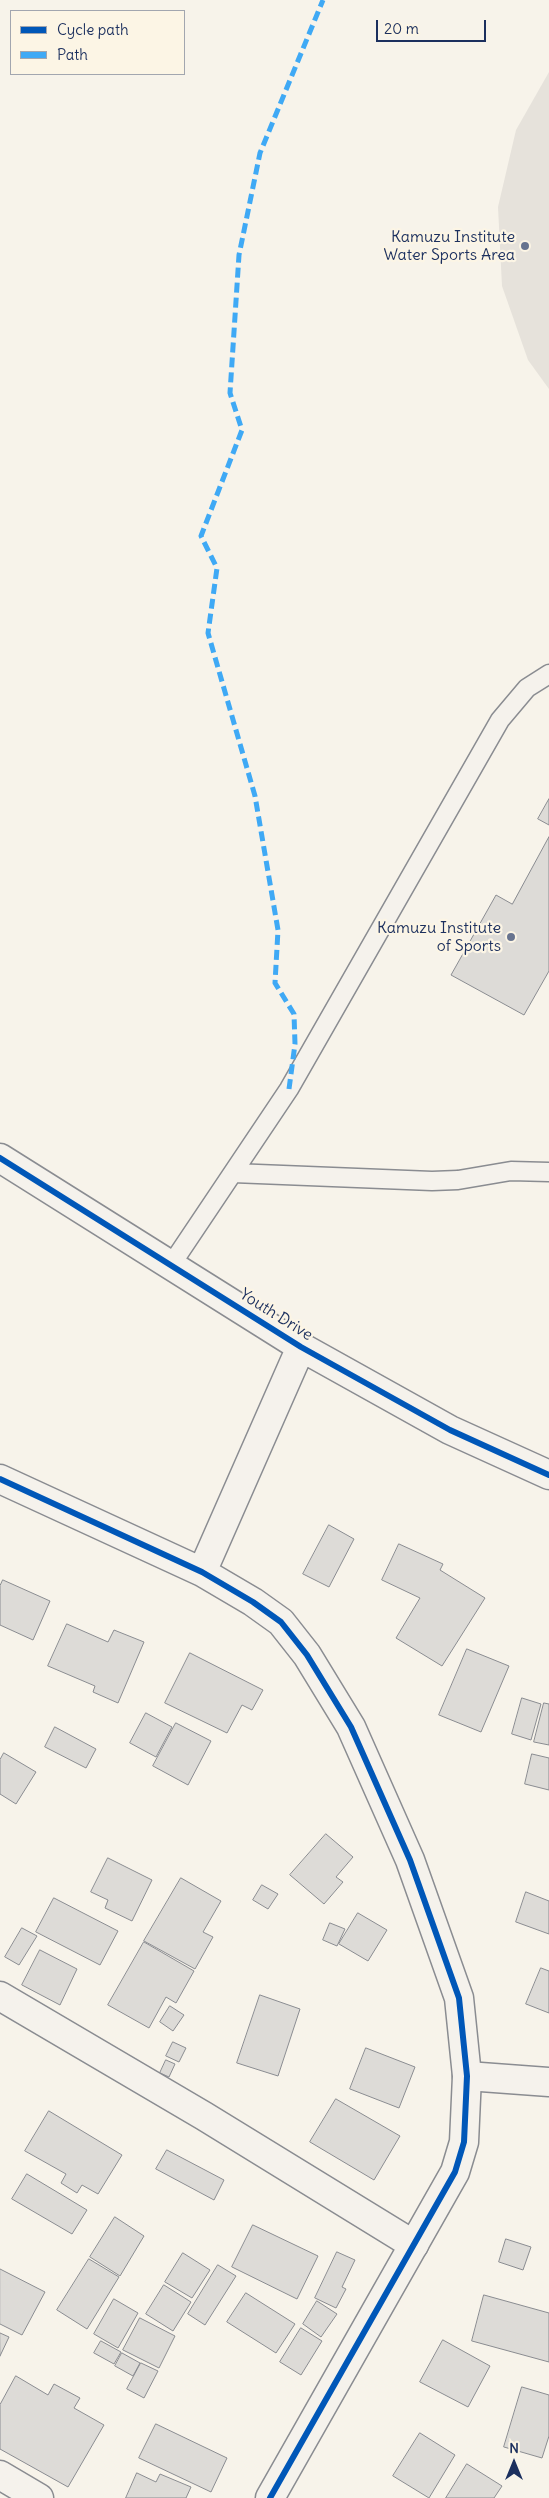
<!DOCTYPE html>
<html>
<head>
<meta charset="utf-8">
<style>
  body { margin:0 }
  #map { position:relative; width:549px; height:2498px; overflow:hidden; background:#f7f3ea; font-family:Delius,sans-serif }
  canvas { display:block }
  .legend { position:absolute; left:10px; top:10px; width:175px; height:65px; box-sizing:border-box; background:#fcf5e5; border:1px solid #a2a6af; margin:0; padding:6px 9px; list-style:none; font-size:15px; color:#1b2f5e }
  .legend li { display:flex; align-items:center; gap:10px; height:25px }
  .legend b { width:25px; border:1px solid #a2a6af }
  .north { position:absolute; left:489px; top:2438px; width:50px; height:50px; -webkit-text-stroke:4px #fcf5e5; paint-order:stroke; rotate:0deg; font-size:14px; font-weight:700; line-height:20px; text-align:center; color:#1b2f5e }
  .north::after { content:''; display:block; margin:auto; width:18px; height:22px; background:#1b2f5e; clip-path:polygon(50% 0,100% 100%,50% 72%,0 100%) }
  .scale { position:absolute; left:376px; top:20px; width:110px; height:22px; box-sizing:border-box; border:2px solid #1b2f5e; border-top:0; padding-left:6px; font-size:15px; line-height:18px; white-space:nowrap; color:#1b2f5e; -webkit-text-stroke:4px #fcf5e5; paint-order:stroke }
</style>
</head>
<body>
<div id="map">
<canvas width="549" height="2498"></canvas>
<ul class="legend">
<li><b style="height:6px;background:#0057b8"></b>Cycle path</li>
<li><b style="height:6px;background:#3fa9f5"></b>Path</li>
</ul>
<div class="north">N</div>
<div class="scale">20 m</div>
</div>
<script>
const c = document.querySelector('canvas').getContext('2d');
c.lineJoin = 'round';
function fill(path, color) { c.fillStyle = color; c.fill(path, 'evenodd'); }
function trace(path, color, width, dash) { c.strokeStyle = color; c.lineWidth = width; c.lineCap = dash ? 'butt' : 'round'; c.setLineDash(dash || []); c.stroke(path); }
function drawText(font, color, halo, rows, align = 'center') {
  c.font = font + ' Delius,sans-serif'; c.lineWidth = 4.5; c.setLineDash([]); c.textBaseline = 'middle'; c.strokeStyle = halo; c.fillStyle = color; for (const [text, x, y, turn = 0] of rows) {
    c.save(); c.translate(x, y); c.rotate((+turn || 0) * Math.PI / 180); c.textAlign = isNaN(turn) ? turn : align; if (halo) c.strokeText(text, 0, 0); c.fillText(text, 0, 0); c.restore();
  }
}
fill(new Path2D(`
  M549,72V389L528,360L502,286L498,207L516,130Z`), '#e6e2db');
const building = new Path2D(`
  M549,799V825L538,819Z
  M549,837V971L524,1015L451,975L496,895L512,904Z
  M329,1525L354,1539L329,1587L303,1574Z
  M399,1544L443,1564L440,1570L485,1598L442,1666L396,1638L420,1598L382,1580Z
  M3,1580L50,1601L33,1640L0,1625V1586Z
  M67,1624L108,1642L114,1630L144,1642L118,1703L93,1692L95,1686L48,1666Z
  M467,1649L509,1666L481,1732L439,1715Z
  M190,1653L263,1690L252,1710L242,1705L227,1733L165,1703Z
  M522,1698L541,1704L531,1740L512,1734Z
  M544,1703L549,1704V1745L534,1742Z
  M146,1713L172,1727L156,1757L130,1743Z
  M176,1723L211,1741L188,1785L153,1766Z
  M55,1727L96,1749L86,1768L45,1747Z
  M4,1753L36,1772L16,1804L0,1794V1760Z
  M532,1754L549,1758V1790L525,1784Z
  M326,1834L353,1857L336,1877L343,1882L324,1904L290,1875Z
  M108,1858L152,1880L132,1921L105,1908L108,1900L91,1892Z
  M181,1878L221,1901L203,1932L213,1937L195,1969L144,1941Z
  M262,1885L278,1894L268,1909L253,1900Z
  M526,1892L549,1901V1934L516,1922Z
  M54,1898L118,1931L100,1965L36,1932Z
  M358,1913L387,1930L368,1961L339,1944Z
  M330,1923L345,1929L337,1946L323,1940Z
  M22,1928L37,1936L19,1965L5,1957Z
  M144,1942L194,1971L176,2003L166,1997L149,2028L108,2005Z
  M40,1950L77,1969L60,2005L22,1985Z
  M541,1968L549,1971V2013L526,2004Z
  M260,1995L300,2009L278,2076L237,2063Z
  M170,2006L184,2015L173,2031L160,2022Z
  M173,2042L186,2048L179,2062L166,2056Z
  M366,2048L415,2067L399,2108L350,2089Z
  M166,2060L175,2064L169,2077L160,2073Z
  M336,2099L400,2136L374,2180L310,2142Z
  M49,2111L122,2155L98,2194L82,2185L77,2193L61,2183L66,2174L25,2151Z
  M167,2150L224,2180L214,2200L156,2169Z
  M27,2174L87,2210L72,2234L12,2199Z
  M115,2217L144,2236L120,2276L90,2257Z
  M253,2225L318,2256L297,2299L232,2267Z
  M506,2239L531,2247L523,2270L499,2262Z
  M337,2252L355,2260L342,2287L346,2289L336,2308L315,2298Z
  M183,2253L210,2270L192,2298L165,2282Z
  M89,2259L119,2277L87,2329L57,2310Z
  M218,2265L236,2276L205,2325L188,2314Z
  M0,2269L45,2292L22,2335L0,2324Z
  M164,2285L191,2302L173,2331L146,2314Z
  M246,2293L295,2324L276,2353L227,2322Z
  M484,2295L549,2313V2362L472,2341Z
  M114,2299L138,2313L118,2348L94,2334Z
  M317,2301L337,2314L321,2337L303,2324Z
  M140,2318L175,2336L159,2368L123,2350Z
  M301,2328L322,2341L301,2375L280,2362Z
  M0,2333L9,2337L0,2356Z
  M443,2340L490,2366L468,2407L420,2382Z
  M101,2341L121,2352L114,2364L94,2353Z
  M122,2353L140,2363L133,2376L115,2366Z
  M141,2363L158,2371L144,2398L127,2389Z
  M16,2376L48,2395L54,2384L80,2398L74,2408L104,2425L68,2487L0,2449V2405Z
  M522,2387L549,2395V2436L542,2458L504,2447Z
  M156,2424L227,2458L211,2492L139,2458Z
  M420,2433L455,2455L429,2498L393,2476Z
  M467,2464L502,2486L494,2498H446Z
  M137,2473L156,2482L160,2474L191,2487L186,2498H126Z`);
fill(building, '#dddbd7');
trace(building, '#8a8c91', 1);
const service = new Path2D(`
  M233,1173L432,1181L458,1180L511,1171L549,1172
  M171,1265L289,1089L500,720L527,688L549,674`);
const minor = new Path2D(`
  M0,1996L204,2116L414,2245
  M467,2076L549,2082
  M0,2475L39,2498`);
const tertiary = new Path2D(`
  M0,1158L301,1347L450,1430L549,1475
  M0,1479L202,1572L253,1602L281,1622L307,1655L351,1727L410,1860L459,1998L467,2076L464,2142L455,2172L270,2498
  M202,1572L301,1347`);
trace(service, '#8a8c91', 21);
trace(minor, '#8a8c91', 31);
trace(tertiary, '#8a8c91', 31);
trace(service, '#f5f2ec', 18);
trace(minor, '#f5f2ec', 28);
trace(tertiary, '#f5f2ec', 28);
trace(new Path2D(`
  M289,1089L295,1044L294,1014L275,983L278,930L255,796L208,633L217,568L201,536L242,430L230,393L239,255L260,153L323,0`), '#3fa9f5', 5, [10, 5]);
trace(new Path2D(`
  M0,1158L301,1347L450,1430L549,1475
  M0,1479L202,1572L253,1602L281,1622L307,1655L351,1727L410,1860L459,1998L467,2076L464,2142L455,2172L270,2498`), '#0057b8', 6);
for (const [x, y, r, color] of [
  [525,246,5,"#68748f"],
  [511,937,5,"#68748f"]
]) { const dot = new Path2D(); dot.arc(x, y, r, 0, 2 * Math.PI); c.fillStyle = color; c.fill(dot); trace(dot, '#fcf5e5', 2); }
drawText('16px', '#1b2f5e', '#fcf5e5', [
  ["Kamuzu Institute",515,237],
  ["Water Sports Area",515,255],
  ["Kamuzu Institute",501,928],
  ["of Sports",501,946]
], 'right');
drawText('16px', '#1b2f5e', '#fcf5e5', [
  ["Youth Drive",276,1315,32]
]);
</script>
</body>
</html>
